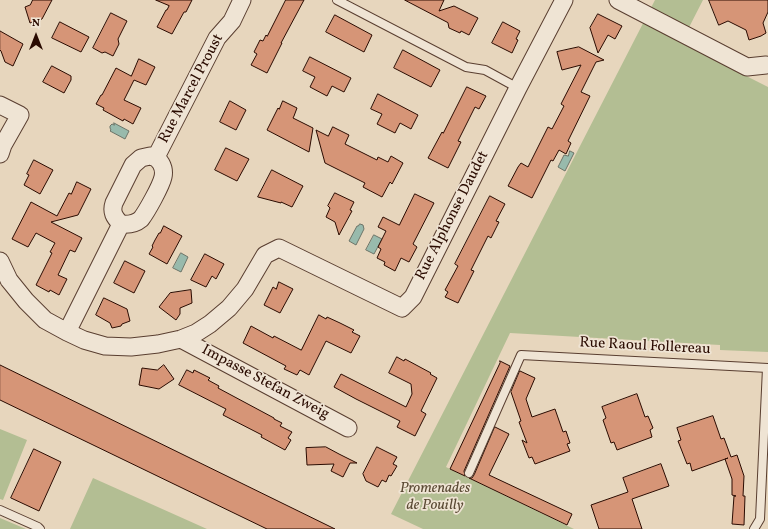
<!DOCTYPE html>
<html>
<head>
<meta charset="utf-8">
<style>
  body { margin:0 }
  #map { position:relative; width:768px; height:529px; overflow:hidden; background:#e7d6bd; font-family:Vollkorn,serif }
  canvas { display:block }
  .north { position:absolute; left:16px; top:16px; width:40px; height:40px; -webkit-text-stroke:3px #efe4d4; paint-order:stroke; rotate:0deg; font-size:11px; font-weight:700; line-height:16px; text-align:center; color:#2a0b01 }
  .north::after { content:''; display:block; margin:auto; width:14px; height:18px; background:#2a0b01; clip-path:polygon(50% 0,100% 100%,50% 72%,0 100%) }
</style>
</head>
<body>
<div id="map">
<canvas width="768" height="529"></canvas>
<div class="north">N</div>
</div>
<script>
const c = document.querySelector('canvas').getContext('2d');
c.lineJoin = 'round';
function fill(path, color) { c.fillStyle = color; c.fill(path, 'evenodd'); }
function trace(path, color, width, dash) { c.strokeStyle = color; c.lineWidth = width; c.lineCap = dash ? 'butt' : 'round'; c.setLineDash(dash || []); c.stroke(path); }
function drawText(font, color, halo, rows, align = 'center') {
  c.font = font + ' Vollkorn,serif'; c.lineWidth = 3.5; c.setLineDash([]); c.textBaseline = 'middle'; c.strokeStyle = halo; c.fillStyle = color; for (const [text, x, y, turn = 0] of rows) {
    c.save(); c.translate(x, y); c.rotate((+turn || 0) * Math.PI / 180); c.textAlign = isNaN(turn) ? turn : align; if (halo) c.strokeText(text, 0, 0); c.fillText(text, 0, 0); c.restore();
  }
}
fill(new Path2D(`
  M655,0H703L681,43L768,87V352L720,350V345L510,333L446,467L574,529H423L391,514Z
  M0,429L27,440L3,500L0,499Z
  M93,478L207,529H70Z
  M0,518L26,529H0Z`), '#b3be93');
const water = new Path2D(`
  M114,123L129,131L125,139L110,131L111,130L110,128V126L112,124L114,125Z
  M570,151L574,153L565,171L558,167L564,155L568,156Z
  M360,224L363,225L364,229L356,245L349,241L357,226H358Z
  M374,235L382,239L374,254L366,250Z
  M181,253L188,257L181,272L173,268Z`);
fill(water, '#98baac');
trace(water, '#6c7468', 1);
const building = new Path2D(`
  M33,0H52L42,19L30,23L25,7L30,5Z
  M156,0H192L186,12H184L172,34L157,27L166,10H167L169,6Z
  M286,0H304L281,43H282L267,73L251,65L257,54L254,52L260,40L263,41L266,35L267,36Z
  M405,0H444L439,11L454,6L478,18L469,35L461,31L460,33L449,28L448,23Z
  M709,0H768V12L763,23L766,33L761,36L749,40L746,30L728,21L719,25Z
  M111,13L127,21L118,39L119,44L113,56L105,52L102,53L93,48Z
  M598,14L622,26L615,39L608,35L598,53L590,28Z
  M335,15L372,35L364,52L326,32Z
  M60,22L89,37L81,52L52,38Z
  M503,22L520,31L516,39L518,40L512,53L492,43Z
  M0,31L23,44L13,66L5,62L1,51L0,50Z
  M579,47L604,60L596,62L581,92L590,96L568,141L571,143L566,154L559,150L553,161L551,160L532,198L508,186L518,167L521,163L528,167L548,127L552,129L564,106L561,104L581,65L562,70L557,52Z
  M403,50L440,70L431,87L394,68Z
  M310,57L351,78L344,92L332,86L327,96L310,87L315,77L303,71Z
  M139,59L155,67L146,85L134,80L124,100L141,108L133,124L124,119L123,121L103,110L104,108L96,104L101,95H102L116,68L131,76Z
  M52,66L71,76V80L64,93L43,82Z
  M467,87L486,96L479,109L475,107L458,141L461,142L448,168L428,158L442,132L443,133Z
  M378,94L418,115L411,129L400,123L395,133L377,124L382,114L371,109Z
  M230,101L246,110L236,130L220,122Z
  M283,101L297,108L294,116L293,118L313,128L309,152L267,130L278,108L279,109Z
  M333,127L349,135L345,144L377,160L378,157L388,162L391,156L403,163L392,184L390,182L382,197L363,187L365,183L325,163L316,130L328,136Z
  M226,148L249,159L237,181L215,170Z
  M34,160L53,170L40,194L24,185L29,175L27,174Z
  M272,170L303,186L292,207L281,202V203L258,197Z
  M77,182L91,189L78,215L51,222L82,238L75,252L70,250L58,275L67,279L59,295L50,290L49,292L36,285L52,253L50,252L55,243L36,233L28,247L12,239L31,202L57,216L69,193L71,194Z
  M335,193L354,202L350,210L352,211L339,235L335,222L326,217L330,208L328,206Z
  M415,194L434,203L413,244L417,247L409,262L401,258L395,271L384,265L385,262L377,258L381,249L378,247L386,231L378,227L383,217L399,225Z
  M490,196L505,204L496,221L499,222L491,238L488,236L471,270L474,271L458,303L445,297L448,292L445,290L458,266L455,264Z
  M164,226L182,236L167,264L149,254L153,247L152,246L155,240L159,233H160Z
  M205,254L224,264L216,279L212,276L206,287L191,280Z
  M125,261L145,271L134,293L114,283Z
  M279,282L293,289L280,313L264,305L273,287L276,289Z
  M191,290L192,303L180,308V314L176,320L159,307L170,293Z
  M104,298L127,309L130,321L122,324L121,326L112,328L110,323L96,315Z
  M319,315L326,319L327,317L340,323L354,330L352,332L360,336L351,353L326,341L309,375L300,370L297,375L284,369L286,366L243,343L251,326L273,338L274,336L301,350Z
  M397,357L404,361L405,359L431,373L430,374L437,378L421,411L426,414L415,436L397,427L400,421L356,399L334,387L341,374L406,407L412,394L411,384L389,373Z
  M500,361L510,366L464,471L465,476L450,469L500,363Z
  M0,365L335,529H267L0,400Z
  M164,365L174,379L159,389L139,385L142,368L157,370Z
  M187,370L193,373L194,370L210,378L208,380L219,386L218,388L274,418V419L282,423L280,426L292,432L288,438L291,440L285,450L261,437L262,435L223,415L226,409L179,385Z
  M520,371L535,378L526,399L532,417L555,409L563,432L566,431L570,443L567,444L570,451L535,464L532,457L529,458L522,440L527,443L519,422L521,421L511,392Z
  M637,394L645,417L648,416L653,428L650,430L652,437L617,450L614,442L611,443L603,420L606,418L602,407Z
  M713,416L721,439L724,438L731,457L737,455L744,476L743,496H745L744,525L732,524L734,496H736L732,495V479L725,459L728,458L692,471L690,463L687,464L678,441L681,440L677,428Z
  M495,427L509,434L489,475L572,514L567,525L469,478H472L474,475Z
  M326,447L339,454L357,463H350L343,477L331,471L334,464L307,465L306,448Z
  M377,447L397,457L393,464L397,466L391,476L389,475L386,482L382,480L378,487L366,481L363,474Z
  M34,449L61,462L39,511L11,498Z
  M661,464L669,486L632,499L642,529H599L591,505L628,492L623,478Z`);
fill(building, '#d69577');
trace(building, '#2a0b01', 1);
const service = new Path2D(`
  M337,0L466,67L485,70L518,88
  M469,473L521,355L768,368
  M0,510L38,527L40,529
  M754,529L760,519L767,368`);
const minor = new Path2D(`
  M618,0L747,67L766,65
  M0,105L20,115L3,145L0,154
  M150,156C160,157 165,168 163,177C161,186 147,211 141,219C135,224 129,225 121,224C114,217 111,212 114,203L133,165L141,158Z
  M156,157L217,38L232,21L242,0
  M0,261L9,280L26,301L45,320L67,332L84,340L105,346L131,347L158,344L181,339L196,333L210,324L229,308L245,289L265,255L279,248L402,308L413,297L518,88L564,0
  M67,332L121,224
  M181,339L348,428`);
trace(service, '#593e30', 10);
trace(minor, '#593e30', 19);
trace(service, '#efe4d4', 8);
trace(minor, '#efe4d4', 17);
drawText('15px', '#2a0b01', '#efe4d4', [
  ["Rue Marcel Proust",192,89,-62],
  ["Rue Alphonse Daudet",453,216,-63],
  ["Rue Raoul Follereau",645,347,3],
  ["Impasse Stefan Zweig",265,383,28]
]);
drawText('italic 15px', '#5a4a34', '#efe4d4', [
  ["Promenades",435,489],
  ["de Pouilly",435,506]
]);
</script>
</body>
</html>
